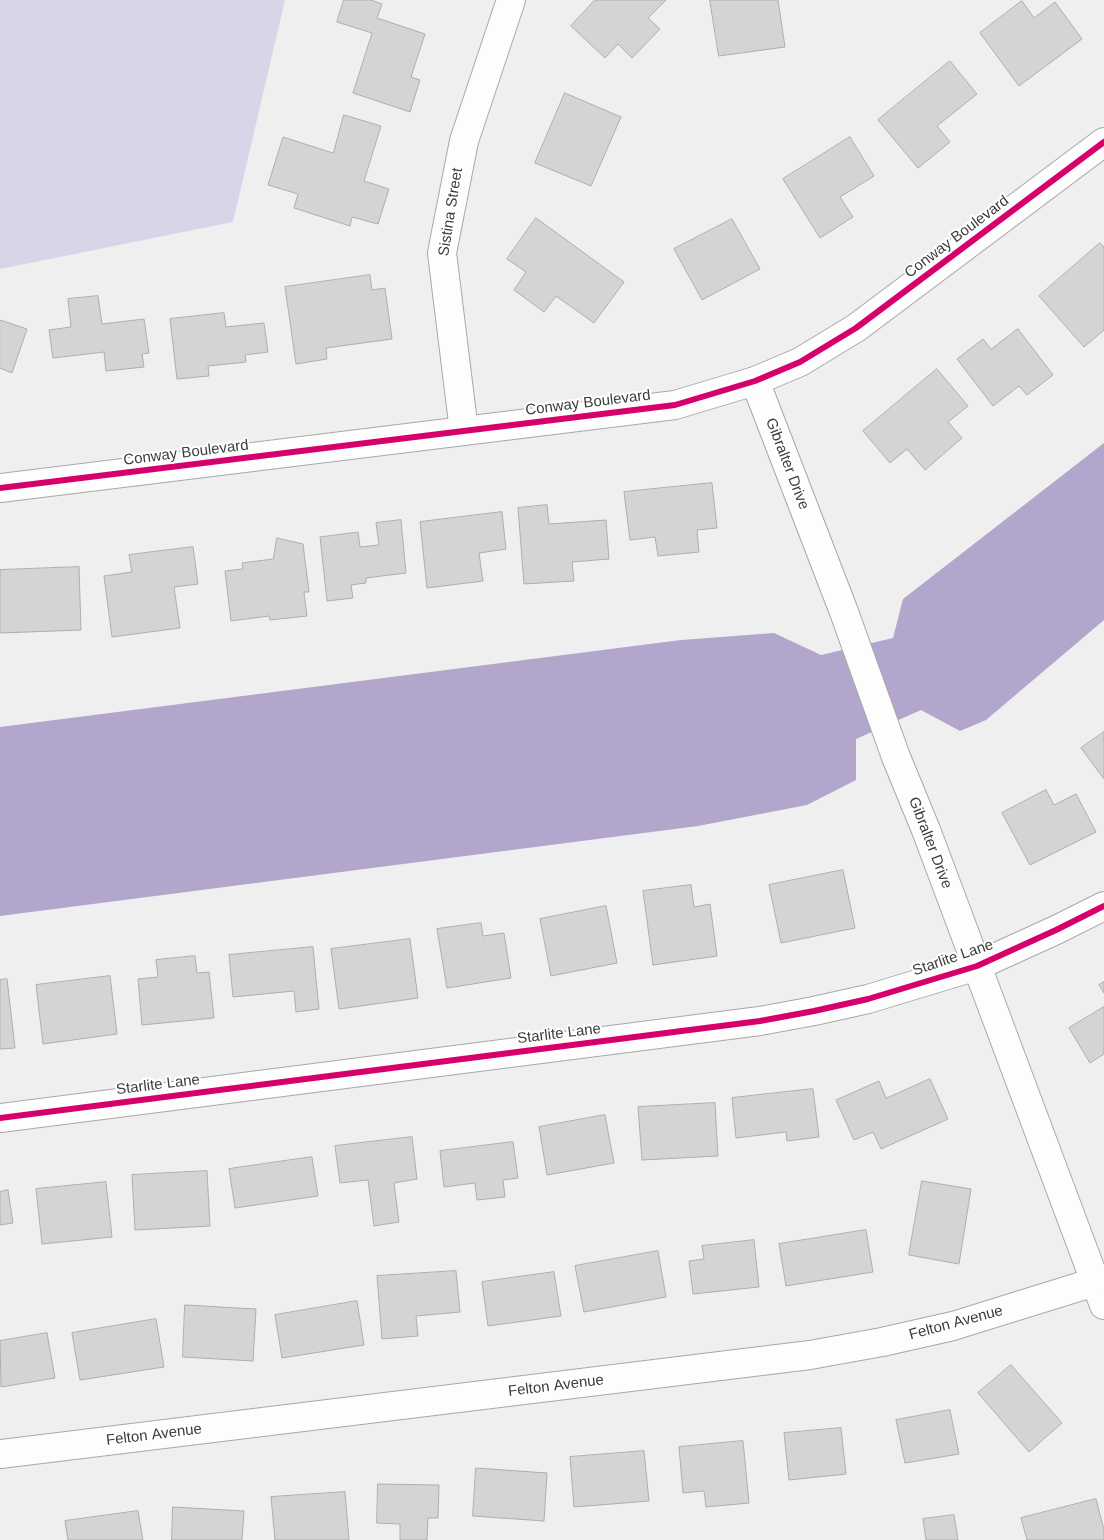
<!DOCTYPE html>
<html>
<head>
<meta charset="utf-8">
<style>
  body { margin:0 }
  canvas { display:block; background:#efeff0 }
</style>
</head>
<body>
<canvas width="1104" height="1540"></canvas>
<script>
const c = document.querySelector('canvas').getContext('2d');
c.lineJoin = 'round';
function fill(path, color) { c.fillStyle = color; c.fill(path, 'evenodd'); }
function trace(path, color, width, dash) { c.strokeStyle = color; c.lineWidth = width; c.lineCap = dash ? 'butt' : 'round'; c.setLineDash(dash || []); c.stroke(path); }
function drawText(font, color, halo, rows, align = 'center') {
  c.font = font + ' Arial,sans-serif'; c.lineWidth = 4; c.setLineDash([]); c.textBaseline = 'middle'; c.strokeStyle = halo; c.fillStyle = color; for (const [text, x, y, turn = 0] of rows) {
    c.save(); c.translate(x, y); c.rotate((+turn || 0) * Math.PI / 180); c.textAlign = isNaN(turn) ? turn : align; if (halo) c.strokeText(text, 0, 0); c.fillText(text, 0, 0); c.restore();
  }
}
fill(new Path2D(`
  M0,0H285L233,222L0,269Z`), '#dad4e8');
fill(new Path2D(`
  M1104,443V620L986,720L960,731L921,710L856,739V780L807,805L698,826L0,916V727L681,640L774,633L821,655L893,638L903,599Z`), '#b2a6cc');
const building = new Path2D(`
  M344,0H371L382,4L377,18L425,34L411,77L420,80L410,112L353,93L372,33L337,22Z
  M595,0H666L648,18L660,29L632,58L618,44L605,58L571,26Z
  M710,0H778L785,47L719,56Z
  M1022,1L1034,18L1055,2L1082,39L1019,86L980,33Z
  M950,61L977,94L937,126L950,142L918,168L878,120Z
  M565,93L621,117L591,186L535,163Z
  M344,115L381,126L364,181L389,189L378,224L352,217L350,226L294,208L298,194L268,185L283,137L333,153Z
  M850,137L874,176L840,197L853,217L820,238L783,179Z
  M536,218L624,282L594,323L556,296L544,312L514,290L526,272L507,259Z
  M732,219L760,269L702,300L674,249Z
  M1100,243L1104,247V330L1084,347L1039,296Z
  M370,275L372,290L385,288L392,339L326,348L327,359L296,364L285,287Z
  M98,296L102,324L144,319L149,353L142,354L144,367L106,371L104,352L53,358L49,330L71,327L68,299Z
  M224,313L226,327L264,323L268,352L245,355L246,362L208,366L209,376L177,379L170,319Z
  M0,320L27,329L12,373L0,368Z
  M1018,329L1053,375L1027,395L1019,386L993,406L957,359L983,339L991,349Z
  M937,369L968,406L948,422L962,438L925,470L907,449L890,463L863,431Z
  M712,483L717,528L697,530L699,552L658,556L655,537L630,540L624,492Z
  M547,505L549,524L606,520L609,559L572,562L574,581L524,584L518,508Z
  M502,512L506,549L479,553L483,581L427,588L420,522Z
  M401,520L406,573L366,578V583L351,585L353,598L327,601L320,537L358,532L360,547L379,545L376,523Z
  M277,538L303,544L309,592H304L307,616L270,620L269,616L231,621L225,571L243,569L242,563L273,559Z
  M193,547L198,584L174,587L180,628L112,637L104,576L132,572L129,555Z
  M79,567L81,630L0,633V570Z
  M1104,732V779L1081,748Z
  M1046,790L1054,805L1076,794L1096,832L1030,865L1002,813Z
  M843,870L855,928L781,943L769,885Z
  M691,885L694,907L710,904L717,956L653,965L643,891Z
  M606,906L617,963L551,976L540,919Z
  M481,923L483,936L504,933L511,978L447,988L437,929Z
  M410,939L418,998L339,1009L331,949Z
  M313,947L319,1009L296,1012L294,991L233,997L229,955Z
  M195,956L197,973L209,972L214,1018L142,1025L138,979L158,977L156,960Z
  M110,976L117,1034L43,1044L36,985Z
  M7,979L15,1048L0,1049V980Z
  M1104,982V993L1099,985Z
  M1104,1007V1054L1090,1063L1069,1028Z
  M930,1079L948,1119L881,1149L873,1132L854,1140L836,1100L879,1081L886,1098Z
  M813,1089L819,1137L787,1141L786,1132L736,1138L732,1098Z
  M715,1103L718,1156L642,1160L638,1107Z
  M605,1115L614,1163L547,1175L539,1127Z
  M412,1137L417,1179L394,1183L399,1222L374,1226L368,1180L340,1183L335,1146Z
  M513,1142L518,1178L503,1180L505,1197L477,1200L475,1183L444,1187L440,1151Z
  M312,1157L318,1196L235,1208L229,1169Z
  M207,1171L210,1226L135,1230L132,1175Z
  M922,1181L971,1189L959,1264L909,1255Z
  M106,1182L112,1237L42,1244L36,1189Z
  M8,1190L13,1223L0,1225V1192Z
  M866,1230L873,1272L786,1286L779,1244Z
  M754,1240L759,1287L693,1294L689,1261L704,1259L702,1246Z
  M658,1251L666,1297L584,1312L575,1266Z
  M456,1271L460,1312L416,1316L418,1336L382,1339L377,1276Z
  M554,1272L561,1316L488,1326L482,1282Z
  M357,1301L364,1345L282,1358L275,1315Z
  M185,1305L256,1309L253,1361L183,1357Z
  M156,1319L164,1367L80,1380L72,1333Z
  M47,1333L55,1378L1,1387L0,1341Z
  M1011,1365L1062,1423L1029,1452L978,1393Z
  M950,1410L959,1454L905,1463L896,1420Z
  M841,1428L846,1474L789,1480L784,1433Z
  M743,1441L749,1503L706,1507L704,1491L683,1493L679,1447Z
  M644,1451L649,1501L574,1507L570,1457Z
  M476,1468L547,1473L544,1521L473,1516Z
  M378,1484L439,1485L438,1518H428L427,1540H400V1524L377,1523Z
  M345,1492L349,1540H275L271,1497Z
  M1096,1499L1104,1530V1540H1027L1021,1518Z
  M173,1507L244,1511L242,1540H172Z
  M138,1511L143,1540H68L65,1521Z
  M954,1515L958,1540H926L923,1519Z`);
fill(building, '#d4d4d5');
trace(building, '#aeaeaf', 1);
const minor = new Path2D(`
  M755,381L844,612L896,757L926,830L1104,1305
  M464,431L442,253L464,141L511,0
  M0,1118L760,1021L814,1011L868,999L977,966L1056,930L1104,906
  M0,1454L810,1355L882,1342L953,1326L1104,1279`);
const tertiary = new Path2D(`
  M0,488L675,405L755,381L800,362L856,328L1104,142`);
trace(minor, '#a8a8a8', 30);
trace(tertiary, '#a8a8a8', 30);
trace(minor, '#fdfdfd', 28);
trace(tertiary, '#fdfdfd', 28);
trace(new Path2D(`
  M0,488L675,405L755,381L800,362L856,328L1104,142
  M0,1118L760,1021L814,1011L868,999L977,966L1056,930L1104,906`), '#d6006c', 6);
drawText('15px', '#3c3c3d', '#fff', [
  ["Sistina Street",451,212,-81],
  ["Conway Boulevard",957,237,-37],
  ["Conway Boulevard",588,403,-7],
  ["Conway Boulevard",186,453,-7],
  ["Gibralter Drive",787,464,69],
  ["Gibralter Drive",930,843,69],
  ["Starlite Lane",953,958,-19],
  ["Starlite Lane",559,1034,-7],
  ["Starlite Lane",158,1085,-7],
  ["Felton Avenue",956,1323,-15],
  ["Felton Avenue",556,1386,-7],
  ["Felton Avenue",154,1435,-7]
]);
</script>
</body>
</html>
